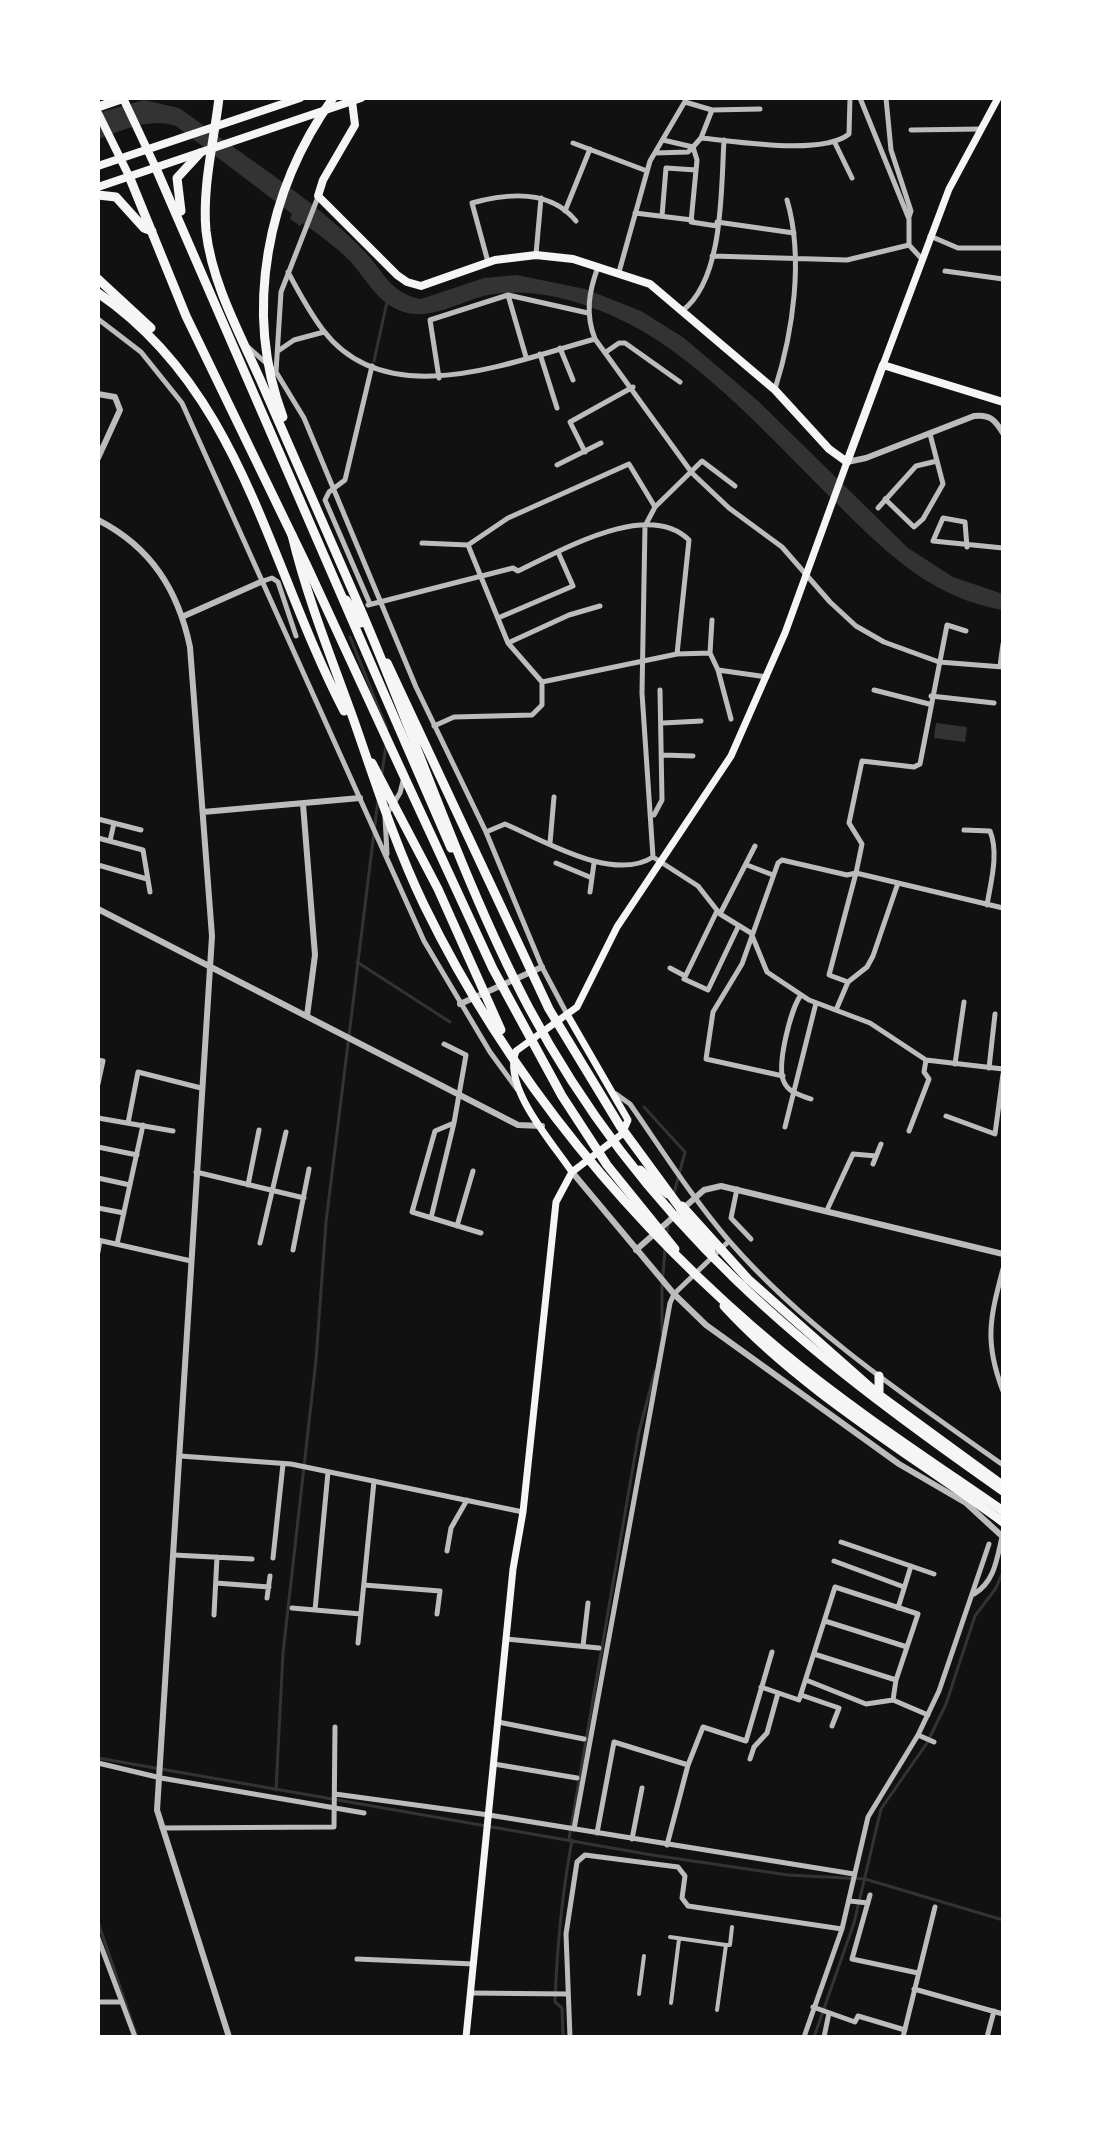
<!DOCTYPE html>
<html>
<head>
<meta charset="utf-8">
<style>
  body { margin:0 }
  #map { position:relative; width:1101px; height:2135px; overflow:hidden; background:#111; font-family:Jost,sans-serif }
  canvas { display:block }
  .frame { position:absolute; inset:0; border:100px solid #fff; pointer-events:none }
</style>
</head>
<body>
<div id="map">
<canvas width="1101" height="2135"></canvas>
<div class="frame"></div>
</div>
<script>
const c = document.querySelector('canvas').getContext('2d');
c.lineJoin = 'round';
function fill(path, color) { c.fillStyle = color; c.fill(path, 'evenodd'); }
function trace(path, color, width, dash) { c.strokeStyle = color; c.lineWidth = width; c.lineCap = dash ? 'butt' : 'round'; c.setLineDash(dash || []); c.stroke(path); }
fill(new Path2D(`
  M144,100L179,108L196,120C251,161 319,203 366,253C384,273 392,294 421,299L484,278L517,275L585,289L641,311L684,338L758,401L908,548L953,577L1003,594V610C926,597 879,545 825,492C774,441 721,383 660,342C614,311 544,284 488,295C460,301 430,322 401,311C378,303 366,279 350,261C336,247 319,235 303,223L300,226L290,219L292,214L176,126C151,117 123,130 98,139V113Z
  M936,723L967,727L965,742L934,738Z`), '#333');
trace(new Path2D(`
  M374,361L387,302
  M350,637L387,729
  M382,773L386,745
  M357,962L450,1022
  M644,1107L685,1152L674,1193
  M667,1232L672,1201
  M663,1276L665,1248
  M662,1284V1332
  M1003,1323V1346
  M98,1758L652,1855L788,1875L865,1879L1003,1920
  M276,1790L283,1653L316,1360L326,1222L378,800
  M569,1839L639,1432L655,1371
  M98,1922L137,2037
  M563,2037L562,2008L555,2002C557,1947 562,1894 572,1840
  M814,2037L854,1923L881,1809L927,1743L946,1704L975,1616L996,1588L1003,1572`), '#333', 3);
trace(new Path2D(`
  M670,1937L726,1945
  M639,1994L644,1956
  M671,2003L679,1939
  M717,2010L726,1945H730L732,1927`), '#bcbcbc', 4);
trace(new Path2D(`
  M860,98L909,219V245L921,258
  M886,98L891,150L911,211L909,217
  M685,102L712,110L760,109
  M911,130L981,129
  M701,138L712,110
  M663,140L693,147L701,138C735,141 822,156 849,134L850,98
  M834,141L852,178
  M573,143L647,171
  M655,153L688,152L693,147L697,160L691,222L717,226
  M565,211L590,149
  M635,213L692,220
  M662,216L666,168L696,170
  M717,222L794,233
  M930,236L958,248H1003
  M536,254L541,198
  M712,256L847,260L909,245
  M488,262L472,203C508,193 550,189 576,221
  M598,267C589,291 585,314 595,339L692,473L729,508L782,547L830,602L856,626L884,642L939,662L1003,667
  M945,271L1003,279
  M288,272C298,291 310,313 323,330C387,415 513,361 595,339
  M619,272L650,161L687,98
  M508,295L526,357
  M682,311C724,280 721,188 724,140
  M98,319L141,352L182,403L424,941L490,1052L517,1089
  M248,347L276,372L304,418L416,687L486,832L542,967L568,1016
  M560,348L573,380
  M278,351L294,340L324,332
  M606,352L619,343H625L680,382
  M540,354L557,408
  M276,372L281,292L318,197
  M439,378L430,320L508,295L588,313
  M775,389C793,332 804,258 787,200
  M585,452L570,422L633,387
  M557,465L601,443
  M735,486L702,461L655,507L645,526L642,693L653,857L698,886L720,914L751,933L767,972L809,1000L870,1023L926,1060L1003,1069
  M885,499L914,527L923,519L943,484L930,434
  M655,507L629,464L508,518L468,545L508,643L542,682L677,654L710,653L718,670L767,677
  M878,508L916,466L937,461
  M422,543L468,545
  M967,547L965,522L943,518L933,541L1003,548
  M263,581L272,578L278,582L296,636
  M370,604L325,500L329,492L345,480L372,366
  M368,605L513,568L518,571C561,551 648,499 689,540L677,654
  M498,618L573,586L558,552
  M966,631L947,625L920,764L914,767L862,761L849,823L862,844L856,873L1003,908
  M508,643L569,615L600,606
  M710,653L712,620
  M1000,666L1003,644
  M718,670L731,719
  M874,690L929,704
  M931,696L994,703
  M663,723L701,721
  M434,726L454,717L532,715L542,705V682
  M663,755L693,756
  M654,815L662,800L660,690
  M98,819L141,830
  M964,830L990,831C999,853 991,881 987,905
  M486,832L505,824C543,840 613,883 653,857
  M98,838L143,850L150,892
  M110,841L114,823
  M550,843L554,797
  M387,854L385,817L400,793L403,781
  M556,863L592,878
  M98,865L147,879
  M747,865L773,875
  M590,892L594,863
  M717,911L684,979L708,990L738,927
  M720,914L755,846
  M670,968L685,976
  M801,995C791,1008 776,1066 784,1082C789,1093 800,1095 811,1099
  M836,1010L848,982L867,967L873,956L898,883
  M444,1044L466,1055L454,1123L435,1131L412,1212L481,1233
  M98,1060L103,1061L98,1084
  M955,1064L964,1002
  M989,1068L995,1014
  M783,1076L706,1059L713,1012L742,964L778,863L782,860L847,875L856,873L829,975L848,982
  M616,1094L630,1104C662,1150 693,1199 730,1242C808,1331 907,1397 1003,1465
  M946,1116L995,1134L1003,1074
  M98,1118L173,1131
  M128,1123L138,1072L201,1088
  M785,1127L816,1003
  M909,1131L929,1079L924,1072L926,1060
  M98,1147L137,1155
  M873,1164L881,1144
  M196,1172L304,1198
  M98,1178L130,1185
  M248,1185L259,1130
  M737,1189L731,1218L751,1239
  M98,1208L124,1213
  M827,1210L853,1154L876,1156
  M431,1218L454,1123
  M457,1226L473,1171
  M98,1240L191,1261
  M260,1243L286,1132
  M117,1244L143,1125
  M293,1250L309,1169
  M98,1252L100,1241
  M1003,1269C990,1318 984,1342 1003,1391
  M180,1456L291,1464L523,1512
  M841,1542L934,1574
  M447,1551L451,1528L467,1500
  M174,1555L252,1559
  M273,1558L283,1464
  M834,1561L904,1587
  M216,1583L269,1587
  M364,1585L440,1591L437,1614
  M974,1594C996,1581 997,1556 1003,1533
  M267,1598L270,1576
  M292,1608L361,1614
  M898,1608L911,1566
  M315,1610L328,1472
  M214,1615L217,1557
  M825,1621L907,1647
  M506,1639L599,1648
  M358,1643L374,1481
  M583,1646L588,1603
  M814,1654L896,1680
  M806,1680L866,1704L893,1700
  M761,1687L799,1700L835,1587L918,1614L896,1680L893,1700L928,1715
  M801,1695L839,1708L832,1726
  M498,1722L584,1739
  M918,1735L934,1742
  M750,1759L754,1747L767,1733L778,1693
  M98,1763L161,1778L364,1813
  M494,1764L577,1778
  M335,1794L489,1815L854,1874
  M162,1828L334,1827L335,1727
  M574,1829L670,1303L674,1294L729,1241
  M597,1833L614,1742L688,1765
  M632,1839L642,1788
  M667,1845L688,1765L703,1727L746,1741L772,1652
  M870,1895L852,1959L918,1973
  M850,1901L868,1903
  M98,1938L135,2037
  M357,1959L474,1964
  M914,1989L1003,2014
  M470,1993L567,1994
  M98,2002H120
  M813,2007L855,2022L858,2016L905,2030
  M570,2037L566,1934L577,1862L585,1855L678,1867L685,1876L682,1898L688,1906L842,1929
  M804,2037L842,1929L868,1817L918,1735L939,1691L989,1544
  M824,2037L829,2013
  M903,2037L935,1907
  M987,2037L994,2011`), '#bcbcbc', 5);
trace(new Path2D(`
  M98,394L115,397L120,410L98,458
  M847,462L866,458L974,416C990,414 995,420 1003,433
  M98,520C151,547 178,590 190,647L212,936L157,1810L229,2037
  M184,616L263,581
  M303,804L315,955L307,1016
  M203,812L360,798
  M98,909L518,1125L542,1126
  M460,1004L542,967
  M572,1172L674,1294L706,1325L899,1464L966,1503L1003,1537
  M636,1250L704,1190L721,1186L1003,1254`), '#bcbcbc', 6);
trace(new Path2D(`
  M883,365L949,189L998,98
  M572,1172C552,1142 502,1087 516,1051L577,1007L617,927L731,756L785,633L847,462
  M466,2037L513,1569L523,1512L556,1202L572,1172L622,1134L628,1120L568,1016`), '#f5f5f5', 7);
trace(new Path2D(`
  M123,98L155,166
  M352,101L355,125L323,180L318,196L397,275L407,282L421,286L495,260L536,255L573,259L650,284L775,390L829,449L847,462L883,365L1003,402
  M98,113L129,176
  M98,166L300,98
  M98,187L361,98`), '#f5f5f5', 8);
trace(new Path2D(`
  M155,166L451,848
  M129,176L186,316L307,566L493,969L562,1096L607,1165L675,1249
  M98,195L116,197L144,228L152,231
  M181,211L177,178L200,153
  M640,1170L668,1194
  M682,1206L748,1279L879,1395L998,1482
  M724,1306C803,1392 909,1453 1003,1522
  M879,1395V1376`), '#f5f5f5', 9);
trace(new Path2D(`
  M219,98C214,141 202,187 206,231C212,283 239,332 260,379C292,453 324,527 357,601C416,736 460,877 529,1008C645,1226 806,1353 1003,1491
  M98,107L124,98
  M98,279L151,328
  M98,293C242,391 268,565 344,711
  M283,417C243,311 267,190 333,98
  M292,535C307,598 331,657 353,718C375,781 395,845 424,905C508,1078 633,1228 780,1350C851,1409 928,1459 1003,1511
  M346,600L361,623
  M387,663L549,1009L620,1126L711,1250
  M372,763L438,889L501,1030`), '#f5f5f5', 9);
</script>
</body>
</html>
